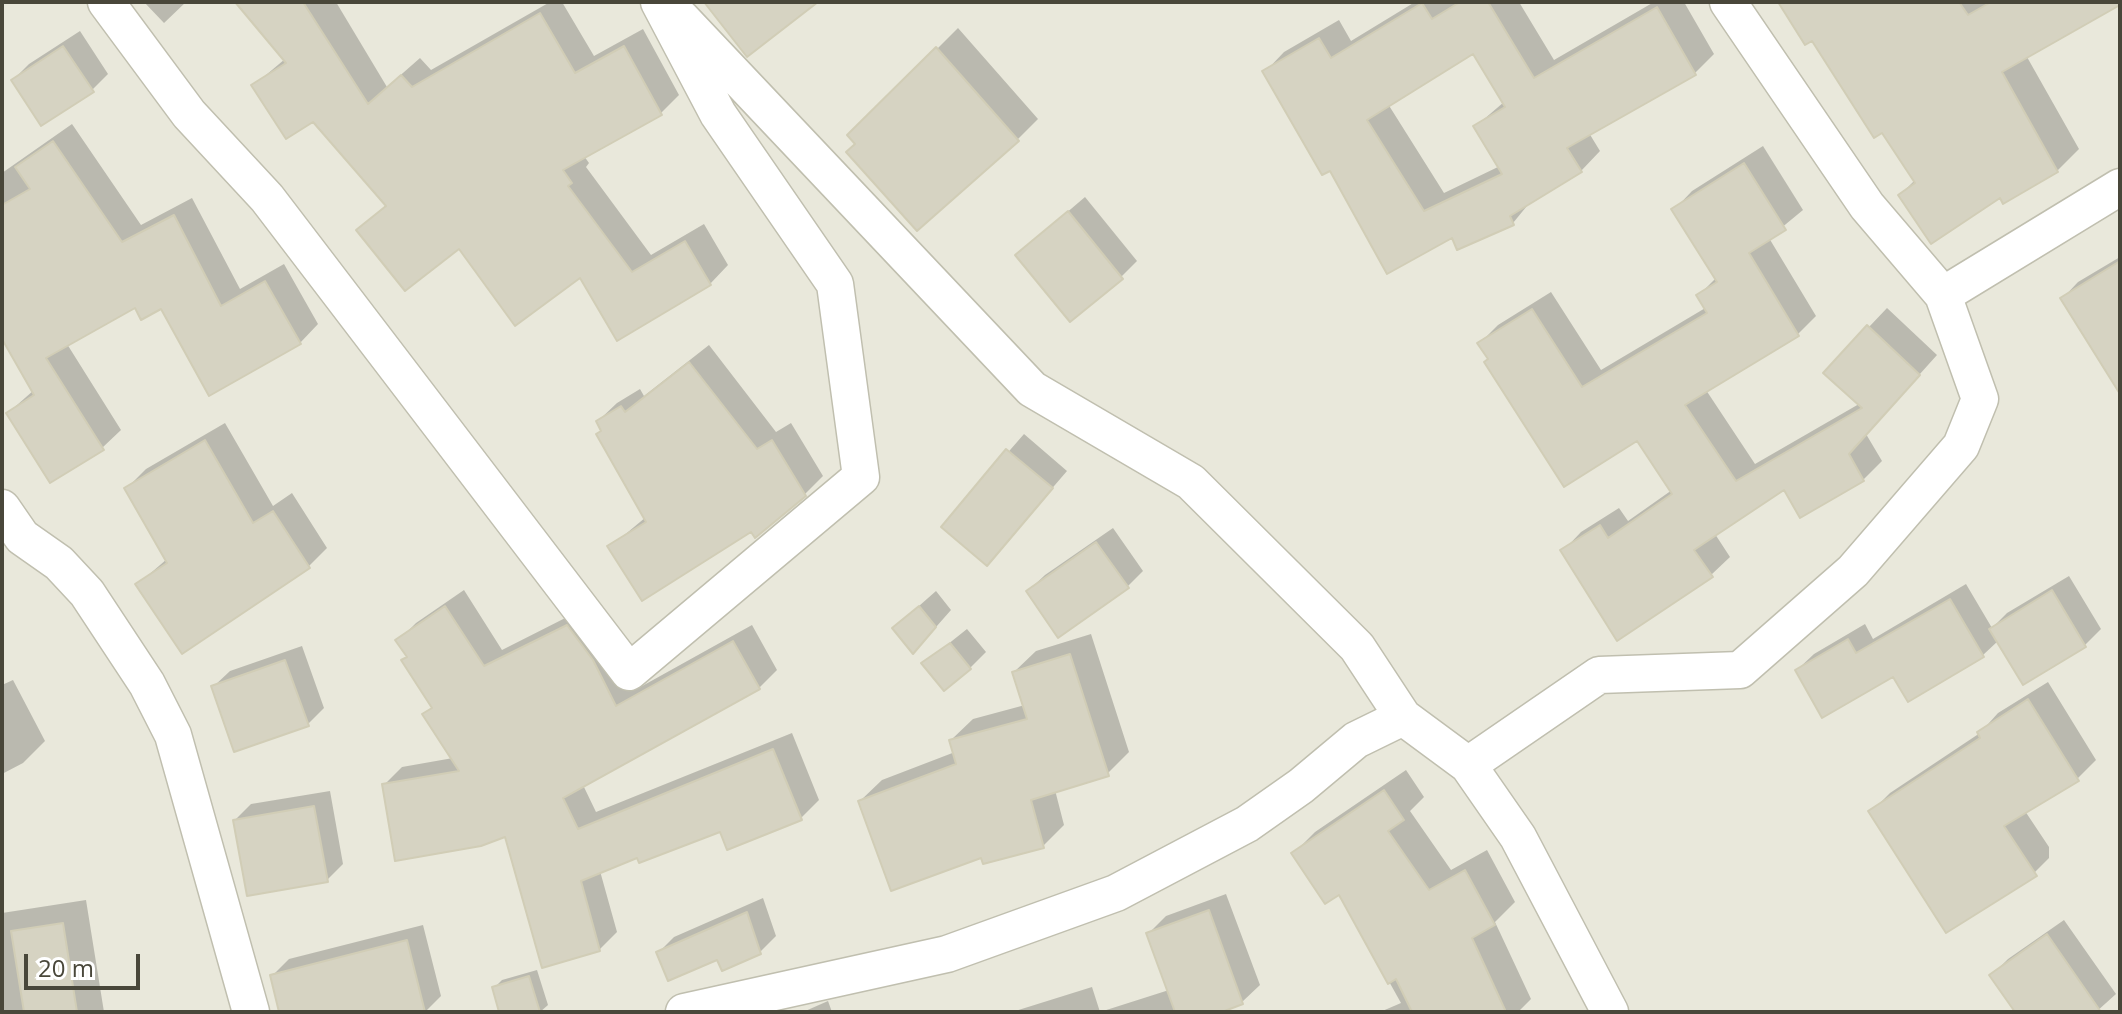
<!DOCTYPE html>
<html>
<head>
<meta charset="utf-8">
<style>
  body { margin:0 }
  #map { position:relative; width:2122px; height:1014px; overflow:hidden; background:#f5f5ec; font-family:"Open Sans",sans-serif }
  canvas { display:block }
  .frame { position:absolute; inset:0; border:4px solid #49473a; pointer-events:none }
  .scale { position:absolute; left:24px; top:954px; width:116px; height:36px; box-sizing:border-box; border:4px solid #49473a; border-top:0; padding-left:10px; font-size:24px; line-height:28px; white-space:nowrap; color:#49473a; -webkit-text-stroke:6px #fff; paint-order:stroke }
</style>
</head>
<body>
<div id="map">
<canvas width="2122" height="1014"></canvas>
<div class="frame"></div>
<div class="scale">20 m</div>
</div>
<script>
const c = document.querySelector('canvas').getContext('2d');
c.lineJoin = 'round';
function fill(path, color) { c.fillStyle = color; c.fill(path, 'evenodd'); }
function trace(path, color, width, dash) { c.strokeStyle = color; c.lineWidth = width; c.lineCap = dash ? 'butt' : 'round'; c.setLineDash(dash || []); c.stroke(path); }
fill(new Path2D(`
  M2,2H2120V1012H2Z`), '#e9e8db');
fill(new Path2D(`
  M144,2H186L164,23Z
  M237,2H336L387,87L420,58L431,70L550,2H562L594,56L643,29L679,95L661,113L584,156L589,163L586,167L651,255L704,224L728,265L710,284L580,275L459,246L359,230L387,204L313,119L253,86L285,59Z
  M1415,2H1519L1554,60L1654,2H1684L1714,54L1695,73L1589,133L1600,151L1581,171L1531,201L1513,223L1453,236L1330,168L1265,72L1284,52L1339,20L1351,41ZM1473,51L1504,102L1476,126L1500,166L1444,193L1388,104Z
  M1781,2H2120V3L2027,57L2079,149L2057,171L2001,196L1900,195L1915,180L1882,130Z
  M958,28L1038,119L1017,140L857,144L850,136Z
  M80,31L108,74L92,90L13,80L29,64Z
  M72,124L141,225L192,198L240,289L284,264L318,324L300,343L161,307L135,305L67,344L121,430L102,448L8,413L34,390L2,335V173Z
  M1763,146L1803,210L1769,238L1816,316L1798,334L1706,390L1755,464L1859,404L1869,327L1887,308L1937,355L1866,434L1882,461L1863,480L1785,487L1715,534L1730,557L1711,575L1563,551L1581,532L1619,508L1628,521L1672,490L1638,438L1490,359L1480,343L1498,325L1551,292L1601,370L1707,307L1699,295L1717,277L1674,210L1692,191Z
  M1085,197L1137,261L1121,277L1017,255Z
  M2120,257V353L2062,299L2078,282Z
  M709,345L776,432L791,423L823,476L804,495L752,529L610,547L646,517L598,421L617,403L640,389L644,396Z
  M225,423L273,506L292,493L327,548L308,567L138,584L167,559L127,488L146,469Z
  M1024,434L1067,471L987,564L943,527Z
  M1113,528L1143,571L1127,587L1028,591L1045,575Z
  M2069,576L2101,629L2085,645L2024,683L1998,641L1983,655L1908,700L1894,675L1797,670L1814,654L1865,624L1873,639L1966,584L1992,628L2007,613Z
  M464,590L502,650L585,608L611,641L635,690L752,625L777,670L759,688L583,785L596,812L792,733L819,800L801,818L721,829L600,871L617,932L599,950L507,834L384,785L402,767L453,758L424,715L433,706L398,641L416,623Z
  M936,591L951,610L914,652L894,628Z
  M967,629L986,652L970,668L923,664Z
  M1091,634L1129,752L1107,774L1055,790L1064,825L1043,846L983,856L860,801L882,780L955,752L951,740L973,719L1025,705L1014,672L1036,651Z
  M302,646L324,708L308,724L213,687L230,671Z
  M13,680L45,741L23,763L2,774V685Z
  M2048,682L2096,760L2077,779L2025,811L2049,847V858L2030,877L1871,812L1890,793L1980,733L1998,713Z
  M1406,770L1424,797L1410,811L1451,870L1487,850L1515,902L1495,922L1531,999L1518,1012H1380L1401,1003L1339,892L1294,853L1315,832Z
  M330,791L343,864L327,880L235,820L251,804Z
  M1226,894L1260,985L1242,1002L1216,1012H1012L1092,987L1100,1012L1169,990L1148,934L1166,916Z
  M763,898L776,936L760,952L718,957L658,953L674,937Z
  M86,900L104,1012H2V913Z
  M2064,920L2116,994L2096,1012H2017L1992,975L2008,959Z
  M423,925L441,996L425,1012H281L273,975L289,959Z
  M537,970L548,1005L540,1012H501L494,988L502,980Z
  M828,1001L832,1012H803Z`), '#0003');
const building = new Path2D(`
  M235,2H303L368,104L401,75L412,87L540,13L575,73L624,46L662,115L563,170L572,183L568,186L632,272L685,241L711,285L617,341L580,278L515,326L459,249L405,291L356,230L386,206L313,122L286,139L251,85L286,63Z
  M704,2H818L747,57Z
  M1460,2H1488L1534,78L1657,7L1696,75L1567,148L1582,172L1510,216L1514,225L1457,250L1452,238L1387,274L1330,171L1322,175L1262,71L1319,38L1331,58L1422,3L1432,19ZM1473,54L1505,107L1473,126L1502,174L1424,211L1367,120Z
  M1778,2H1959L1968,15L1991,2H2120V5L2002,72L2058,172L2003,204L2000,198L1931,244L1898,195L1915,183L1882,133L1874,138L1812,41L1805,45Z
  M63,46L94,92L41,126L11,80Z
  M936,47L1019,141L917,231L846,152L855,144L847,135Z
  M53,141L122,242L174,215L221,306L265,281L301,344L209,396L161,309L141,320L135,308L46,358L104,450L50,483L6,413L34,395L2,339V205L30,189L15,167Z
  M1744,163L1786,230L1749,253L1799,336L1685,405L1736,481L1862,408L1823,373L1867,325L1920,375L1849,454L1864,481L1800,518L1784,490L1694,550L1713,577L1617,641L1560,550L1600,525L1608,538L1672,494L1637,441L1564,487L1484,362L1488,359L1477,343L1532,309L1582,387L1707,313L1696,295L1717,282L1671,209Z
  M1068,211L1123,279L1070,322L1015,255Z
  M2120,261V394L2060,298Z
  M689,362L757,449L772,440L806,496L755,538L751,532L642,601L607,546L646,522L596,434L601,431L596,421L621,406L625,412Z
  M205,440L253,523L273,511L310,568L182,654L135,584L167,563L124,488Z
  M1006,449L1053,488L987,566L941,527Z
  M1096,542L1129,588L1058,638L1026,591Z
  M2052,590L2086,647L2023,685L1989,629Z
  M1950,599L1984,657L1908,702L1893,677L1822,718L1795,670L1848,639L1856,653Z
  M445,606L484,666L567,625L593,660L616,706L733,641L760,689L563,798L578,829L773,749L802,820L727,850L720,832L639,863L637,858L581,881L600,951L542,968L505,837L481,846L395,861L382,784L459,771L422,714L432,708L401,660L407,657L395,640Z
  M919,606L936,627L913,654L892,628Z
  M950,643L971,669L944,691L921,663Z
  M1070,654L1109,776L1031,800L1044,848L983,864L981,858L891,891L858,801L956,764L949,740L1027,719L1012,672Z
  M285,660L309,726L234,752L211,686Z
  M2028,699L2079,781L2004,826L2037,876L1946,933L1868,811L1980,738L1977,732Z
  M1384,790L1404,820L1388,831L1429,890L1465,870L1495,925L1472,938L1506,1012H1412L1396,979L1388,984L1339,895L1325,904L1291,853Z
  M314,806L328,882L247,896L233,820Z
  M1209,910L1243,1004L1222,1012H1175L1146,933Z
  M747,912L761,954L722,971L717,960L668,981L656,952Z
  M63,923L77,1012H24L11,931Z
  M2047,934L2101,1012H2015L1989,975Z
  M407,940L425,1012H279L270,975Z
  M529,976L540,1012H499L492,987Z`);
fill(building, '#d6d3c2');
trace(building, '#d1cdb6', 2);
const street = new Path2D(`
  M106,2L189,114L267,198L629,672L861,477L835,284L718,114L659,2
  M681,18L1032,389L1191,482L1357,647L1403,717L1468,765L1518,837L1610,1012
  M1943,295L2120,187
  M2,508L22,537L59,563L87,593L147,684L173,735L251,1012
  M1468,765L1599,675L1740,670L1853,571L1961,446L1980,399L1943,295L1867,206L1728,2
  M684,1012L947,954L1116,893L1247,824L1301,786L1356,740L1403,717`);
trace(street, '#c0bfaf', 39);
trace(street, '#fff', 36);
</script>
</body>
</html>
